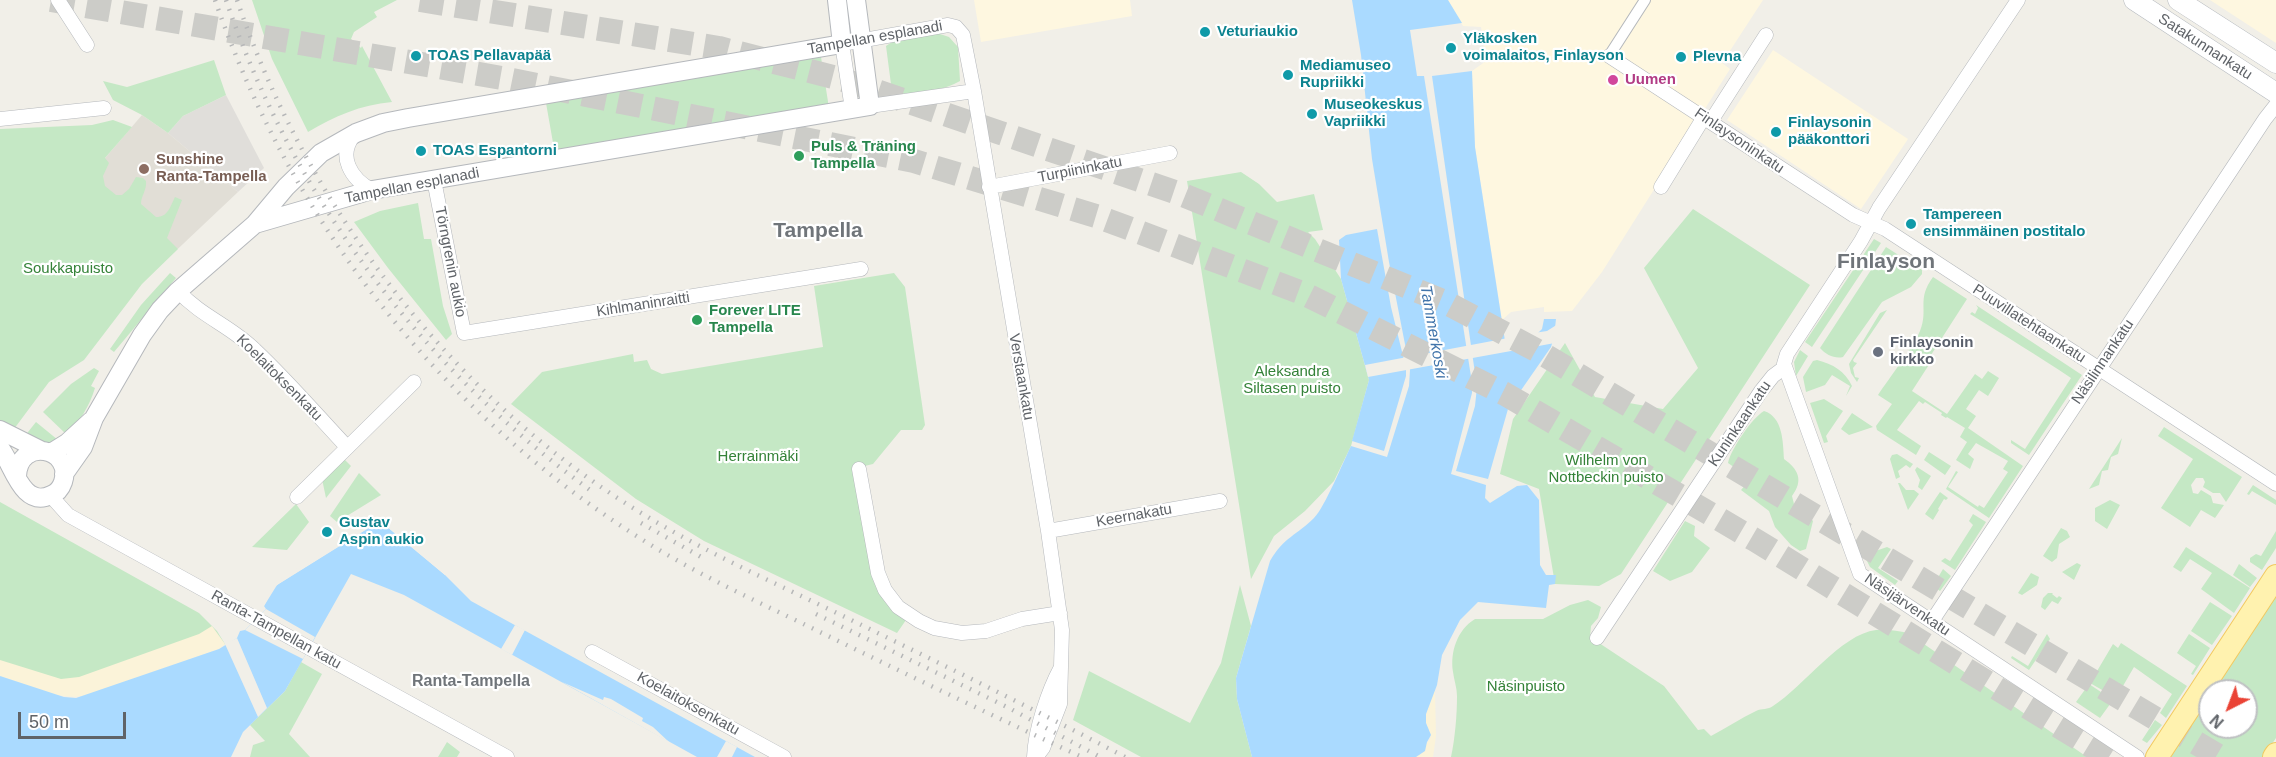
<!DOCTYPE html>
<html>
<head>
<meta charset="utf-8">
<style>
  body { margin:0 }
  #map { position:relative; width:2276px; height:757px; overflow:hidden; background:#f1efe8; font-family:Arial,sans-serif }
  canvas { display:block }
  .north { position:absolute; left:2198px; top:679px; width:60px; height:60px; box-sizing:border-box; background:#fff; border:2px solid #bfc1c3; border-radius:50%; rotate:222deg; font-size:16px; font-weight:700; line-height:24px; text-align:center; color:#5f6368 }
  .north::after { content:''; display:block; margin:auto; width:21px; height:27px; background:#ea4335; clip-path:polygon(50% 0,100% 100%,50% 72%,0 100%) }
  .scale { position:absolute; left:18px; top:712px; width:108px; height:27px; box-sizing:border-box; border:3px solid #5f6368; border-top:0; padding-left:8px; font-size:18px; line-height:21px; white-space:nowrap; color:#5f6368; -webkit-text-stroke:4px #fff; paint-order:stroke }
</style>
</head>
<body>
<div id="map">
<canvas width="2276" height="757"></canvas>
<div class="north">N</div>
<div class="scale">50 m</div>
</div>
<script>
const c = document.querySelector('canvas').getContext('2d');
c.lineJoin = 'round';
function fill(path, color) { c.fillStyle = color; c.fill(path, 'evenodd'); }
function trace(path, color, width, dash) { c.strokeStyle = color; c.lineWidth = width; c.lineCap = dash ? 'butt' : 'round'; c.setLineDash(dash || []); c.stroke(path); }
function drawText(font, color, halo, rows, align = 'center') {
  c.font = font + ' Arial,sans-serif'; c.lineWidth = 4.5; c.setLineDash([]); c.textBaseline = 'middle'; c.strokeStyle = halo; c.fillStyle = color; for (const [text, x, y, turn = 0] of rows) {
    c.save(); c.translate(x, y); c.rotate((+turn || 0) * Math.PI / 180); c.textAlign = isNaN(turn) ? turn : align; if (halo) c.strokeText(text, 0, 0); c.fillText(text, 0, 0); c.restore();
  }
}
fill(new Path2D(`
  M974,0H1130L1132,16L981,42Z
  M1448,0H1763L1722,63L1730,69L1602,272L1572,311L1544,312V307L1511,312L1502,320L1475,147L1472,71L1486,61L1481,27L1463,26Z
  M2210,0H2276V43Z
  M1773,50L1908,139L1861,209L1727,120Z`), '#fef7e0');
fill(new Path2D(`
  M226,95L264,168L238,192L168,133L183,116Z`), '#e0deda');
fill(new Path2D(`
  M142,115L168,133L238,192L165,261L88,178Z`), '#e1ded6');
fill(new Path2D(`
  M252,0H397L374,12L377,17L354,32L351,39L361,48L362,46L392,102C360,105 335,116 308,132L272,59Z
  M937,33L949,37L958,47L960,81C942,91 913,97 892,92L886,46L892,42Z
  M821,57L829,108L555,154L546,103Z
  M214,60L226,95L183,116L168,133L142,115L113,100L103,81L127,87Z
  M113,120L132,127L105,158L109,163L103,176L105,186L116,195H122L129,189L136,177L143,178L146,181C147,190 141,196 141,204L156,217C168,217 170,207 175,197L182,200L167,238L178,249L142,284L84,360L49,382L14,429L0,422V129L92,125Z
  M1241,172L1259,184L1277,202L1314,194L1323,230L1308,232L1315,239L1341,279L1369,380L1351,446L1334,481L1305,511L1274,536L1251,579L1187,181Z
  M418,203L424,239H431L443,306L452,334L446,340L388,268L354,222L380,211Z
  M1693,209L1810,285L1621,574L1599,586L1555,584L1539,489L1500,474L1513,419L1565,343L1595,397L1663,409L1698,368L1644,268Z
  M1874,239L1881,243L1812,347L1805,342Z
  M1886,247L1922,270V274L1911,287L1882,302L1843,357C1835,359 1826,355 1820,348Z
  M170,273L176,278L114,352L110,349L141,305Z
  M894,273L905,287L925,425L922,430H901L873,464L856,468L869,542L906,620L897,633L704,541L636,499L511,404L542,372L633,354L634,362L647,360L651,369L662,374L823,347L814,286Z
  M1933,277L1967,299L1931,355L1934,357L1912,391L1947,414L1975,374L1982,379L1988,371L1999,378L1988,396L1979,390L1966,409L1976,416L1968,428L2023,466L1989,518L1946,489L1956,471L1958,472L1948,487L1978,507L1979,505L1984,508L2008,472L2003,469L2008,461L1976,443L1968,454L1974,459L1970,469L1956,460L1967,442L1960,437L1965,428L1947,417L1946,418L1941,415L1942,413L1925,402L1923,404L1919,401L1897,430L1921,446L1916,455L1877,430L1876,426L1892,404L1878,395C1890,377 1912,349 1920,331C1929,309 1916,300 1933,277Z
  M1976,305L2082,375L2029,455L2011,443V440L2025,449L2071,378C2037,355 2005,336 1970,314L1972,312L1975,314L1978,308Z
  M1887,310L1853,360L1854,362L1857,363L1853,368L1855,377L1859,378L1857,382L1851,373L1849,364L1880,313Z
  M1800,350L1808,356L1796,376L1794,362Z
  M1817,360C1833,364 1845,371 1852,386L1846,396L1850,386L1832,375L1825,385L1806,392L1803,377L1813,361Z
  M94,368L99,371L91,386L95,388C89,407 80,421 67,435L43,412L71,384Z
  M1824,399L1843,411L1826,436L1828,442L1824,443L1810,403Z
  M1764,411C1783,417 1783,442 1784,459C1798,469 1804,480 1792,496L1795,508L1807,514L1813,521L1806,549L1800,551L1791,545L1775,527L1769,511L1741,490L1749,481L1741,472L1728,463C1731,449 1752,418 1764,411Z
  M1852,413L1873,427L1849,435L1841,429Z
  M36,422L58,440C46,445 37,442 24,437Z
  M2164,427L2242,477L2226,502L2220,493H2213L2203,487L2205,482L2203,478H2196L2191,485L2193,493L2198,494L2201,490L2211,496L2213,503L2224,505L2215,518L2201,510L2190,527L2161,508L2193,459L2158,436Z
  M2122,438L2118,454L2111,457L2108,470L2102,471L2099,485L2089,489Z
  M1929,452L1951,466L1945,475L1924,460Z
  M1897,454L1913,464L1910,468L1906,465L1898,471L1900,477L1896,479L1890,459L1892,455Z
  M343,458L351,466L326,498L322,479Z
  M1917,467L1931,476L1922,490L1918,487L1920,480L1915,470Z
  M359,473L381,495L337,522L330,516Z
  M1898,483H1900L1906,490H1914L1919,494L1908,510Z
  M2253,485L2276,500V505L2252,491L2249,495L2247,494Z
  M1940,492L1948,498L1946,500L1944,499L1938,509L1939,510L1933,520L1925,514Z
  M2110,500L2120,505L2107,529L2095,521V508Z
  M0,502L199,613L217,631L225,644L98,690L0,676Z
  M296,504L309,522L287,550L252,547Z
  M1973,514L1986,522L1955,570L1941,561L1945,558L1950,561L1973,525L1969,521Z
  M1685,521L1695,526L1694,536L1710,548L1692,572L1670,581L1653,571Z
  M2061,528L2067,531L2070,537L2059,544L2057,558L2052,562L2043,556Z
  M2276,531V548L2262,570L2250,562V558L2256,554L2261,556Z
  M1887,547L1891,549L1878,568L1898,581L1895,585L1870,567L1864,555Z
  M2186,547L2250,588L2234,613L2201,589L2212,573L2190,559L2181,572L2173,567Z
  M2077,563L2081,565L2074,580L2062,572Z
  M2239,564L2257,578L2250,587L2233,575Z
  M1943,569L1951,576L1940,591L1933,586Z
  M2031,573L2039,577L2037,585L2022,595L2018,593Z
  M1240,585L1251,626L1236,678L1237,699L1252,757H1141L1073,720L1089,671L1190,723L1221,663Z
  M2276,591V738L2263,757H2167L2210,692V727H2246V691H2211Z
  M2048,593H2053L2052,594L2057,598L2059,596L2062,598L2058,604L2052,601L2045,610L2041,607L2043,598Z
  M1588,600L1601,607L1598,618L1591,626L1590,637L1664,686L1698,730L1704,729L1711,736C1726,728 1741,718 1756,711C1762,708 1768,710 1773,706C1803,687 1841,634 1876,630C1888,629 1898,631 1908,633L2087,757H1451C1455,738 1457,715 1457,696C1457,688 1454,680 1453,672C1450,652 1457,630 1475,619H1543L1570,605Z
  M2210,602L2232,616L2212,645L2191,631Z
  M2047,634L2050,639L2029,670L2011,658L2012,656L2028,666Z
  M2189,634L2210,648L2193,675L2191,674L2196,666L2177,653Z
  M2121,643L2187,686L2166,718L2160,713L2172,694L2134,667L2116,698L2090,683L2113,644L2118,648Z
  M301,662L322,674L289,734L310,757H250L253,745L265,741L250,725L285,691Z
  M2089,684L2113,700L2100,718L2076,702Z
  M2155,720L2162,725L2147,743L2142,740Z
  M447,742L460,752L457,757H438Z`), '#c5e8c5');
fill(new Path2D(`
  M212,626L225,644L219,649L88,695C59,702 27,685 0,676V660L61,679L79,677L199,634Z
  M1435,690L1436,736L1433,757H1416L1430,739L1431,735L1426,723V714Z`), '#fbf3d9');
fill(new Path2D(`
  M1352,0H1448L1462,23L1410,30L1417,76H1424L1472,383V393L1451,474L1486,485L1485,498L1490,503L1517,486L1527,485L1539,500L1540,565L1546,575H1556L1555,584L1549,585L1546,608L1478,602L1460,620L1442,655L1437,685L1426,714V723L1431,735L1427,742L1425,751L1416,757H1252L1237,699L1236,678L1270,561C1284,537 1297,535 1314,518C1325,507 1343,462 1351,446L1387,457L1409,386L1410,370L1389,262L1372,159L1361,55Z
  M1472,71L1475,147L1505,341L1516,350L1522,349L1542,329L1544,319H1556L1554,337L1551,347L1508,409L1488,479L1456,471L1475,406L1477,387L1432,76Z
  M1377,229L1391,307L1406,368V376L1384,451L1352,441L1369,380L1341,279L1339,240L1346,235Z
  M379,524L385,525L392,531L445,575L471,601L755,757H697L404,595L351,574L285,691L243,732L231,757H0V676L64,697L76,698L219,649L237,638L240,631L245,630L266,609L264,606L277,585L372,526Z`), '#aadaff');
fill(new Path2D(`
  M1558,324L1555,343L1368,377L1365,365L1508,338L1512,344L1521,346L1534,333L1547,331Z
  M378,521L387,523L447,573L445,575L385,525L379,524L371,526L280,583L273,588L264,606L262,604L275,582L370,523Z
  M266,609L315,637L303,659L245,630Z
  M515,625L525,630L512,655L501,649Z
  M237,638L267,708L258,717L225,644Z
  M562,682L603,700L604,697L611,699L643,718L642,721L653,727L669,742Z
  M726,741L737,747L732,757H717Z`), '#f1efe8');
trace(new Path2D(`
  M51,0L502,78L914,161L1096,216L1305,294L1505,394L1755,540L2109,757
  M420,0L719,48L841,79L1178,193L1445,302L1536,350L2220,757`), '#ccccc8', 24, [24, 12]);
const pedestrian = new Path2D(`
  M1609,56L1645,0`);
const minor = new Path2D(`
  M58,0L87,45
  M2018,0L1879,208L1861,241L1787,354L1784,364L1860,574L2137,757
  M1609,56L1853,215L1885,229L2276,484
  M974,91L1048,531L1062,630L1060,704L1043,748L1036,757
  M852,109L842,44L948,25L956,27L963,35L974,91L870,106
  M0,119L104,108
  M1711,121L1766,35
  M354,135C337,156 351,179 372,190
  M434,180L464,333L861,269
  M989,187L1170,153
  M1661,187L1704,117
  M178,291C202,317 231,326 255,350C287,380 317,415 347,447
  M859,469L878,573L885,590L898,607L919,621L934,628L962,633L986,631L1022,619L1060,613
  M51,496L68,515L507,757
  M297,497L414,382
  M1048,531L1220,501
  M1932,621L2265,119L2276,105
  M1597,638L1761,391L1773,376L1785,367
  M592,652L784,757
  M1034,757C1035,730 1048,691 1061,667`);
const tertiary = new Path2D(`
  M255,224L372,190L870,106L856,0
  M0,430L40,450
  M0,448C13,464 22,509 51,495C57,493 61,488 63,482C74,448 19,436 17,476
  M51,453L67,443L91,421
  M64,474L83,447L94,418L142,335L160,310L178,291L255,224L286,187L321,153L356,133L383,123L408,118L842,44L837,0`);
const secondary = new Path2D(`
  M2134,0L2276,93
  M2178,0L2276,63`);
const primary = new Path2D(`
  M2157,757L2276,576
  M2274,757L2276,754`);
trace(pedestrian, '#b5b8bc', 12);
trace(minor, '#b5b8bc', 15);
trace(tertiary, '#b5b8bc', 20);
trace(secondary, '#b6babf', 21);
trace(primary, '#f2c960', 24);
trace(pedestrian, '#fff', 10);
trace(minor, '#fff', 14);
trace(tertiary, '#fff', 18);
trace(secondary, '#fff', 20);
trace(primary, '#fff2af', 22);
trace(new Path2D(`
  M215,0C293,226 443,415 646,542C702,577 763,604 822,633C908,675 995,717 1082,757
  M226,0C293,197 422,368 590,490
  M237,0C310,215 461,409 658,523C718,558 781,586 843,616C937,662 1032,708 1125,757
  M641,523L703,558
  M816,614L1007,707L1100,757`), '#b6b7b8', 4.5, [1.5, 8]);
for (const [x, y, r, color] of [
  [1205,32,6,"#0f9aa8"],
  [1451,48,6,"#0f9aa8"],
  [416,56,6,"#0f9aa8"],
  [1681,57,6,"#0f9aa8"],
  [1288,75,6,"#0f9aa8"],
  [1613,80,6,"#d1479c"],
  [1312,114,6,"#0f9aa8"],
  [1776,132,6,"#0f9aa8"],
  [421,151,6,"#0f9aa8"],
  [799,156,6,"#2e9e5b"],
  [144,169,6,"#8d6e63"],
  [1911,224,6,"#0f9aa8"],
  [697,320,6,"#2e9e5b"],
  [1878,352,6,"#6b7280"],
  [327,532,6,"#0f9aa8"]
]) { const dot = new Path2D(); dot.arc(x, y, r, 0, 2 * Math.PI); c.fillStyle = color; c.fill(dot); trace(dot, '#fff', 2); }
drawText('bold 15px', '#0d838f', '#fff', [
  ["Veturiaukio",1217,32],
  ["Yläkosken",1463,39],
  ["voimalaitos, Finlayson",1463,56],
  ["TOAS Pellavapää",428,56],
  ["Plevna",1693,57],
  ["Mediamuseo",1300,66],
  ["Rupriikki",1300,83],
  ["Museokeskus",1324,105],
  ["Vapriikki",1324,122],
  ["Finlaysonin",1788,123],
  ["pääkonttori",1788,140],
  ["TOAS Espantorni",433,151],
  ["Tampereen",1923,215],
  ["ensimmäinen postitalo",1923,232],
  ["Gustav",339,523],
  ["Aspin aukio",339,540]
], 'left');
drawText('15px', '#5f6368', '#fff', [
  ["Tampellan esplanadi",875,38,-10],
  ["Satakunnankatu",2205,47,33],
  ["Finlaysoninkatu",1739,141,34],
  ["Turpiininkatu",1080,170,-11],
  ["Tampellan esplanadi",412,186,-11],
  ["Törngrenin aukio",450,262,79],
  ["Kihlmaninraitti",643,305,-9],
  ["Puuvillatehtaankatu",2029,324,33],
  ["Näsilinnankatu",2103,362,-56],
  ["Verstaankatu",1021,377,80],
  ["Koelaitoksenkatu",279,378,45],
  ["Kuninkaankatu",1740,424,-56],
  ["Keernakatu",1134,516,-10],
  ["Näsijärvenkatu",1907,605,34],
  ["Ranta-Tampellan katu",276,630,29],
  ["Koelaitoksenkatu",688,704,29]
]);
drawText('bold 15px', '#b23c85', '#fff', [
  ["Uumen",1625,80]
], 'left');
drawText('bold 15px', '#27864d', '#fff', [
  ["Puls & Träning",811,147],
  ["Tampella",811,164],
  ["Forever LITE",709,311],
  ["Tampella",709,328]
], 'left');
drawText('bold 15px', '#785e54', '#fff', [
  ["Sunshine",156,160],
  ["Ranta-Tampella",156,177]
], 'left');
drawText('15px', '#348238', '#fff', [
  ["Soukkapuisto",68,269],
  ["Aleksandra",1292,372],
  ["Siltasen puisto",1292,389],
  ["Herrainmäki",758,457],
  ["Wilhelm von",1606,461],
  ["Nottbeckin puisto",1606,478],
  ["Näsinpuisto",1526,687]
]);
drawText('bold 15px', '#5b616d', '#fff', [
  ["Finlaysonin",1890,343],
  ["kirkko",1890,360]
], 'left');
drawText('italic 16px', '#4174aa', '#fff', [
  ["Tammerkoski",1433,332,80]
]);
drawText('bold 16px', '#70757a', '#fff', [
  ["Ranta-Tampella",471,682]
]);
drawText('bold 21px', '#70757a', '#fff', [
  ["Tampella",818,231],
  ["Finlayson",1886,262]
]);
</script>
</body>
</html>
